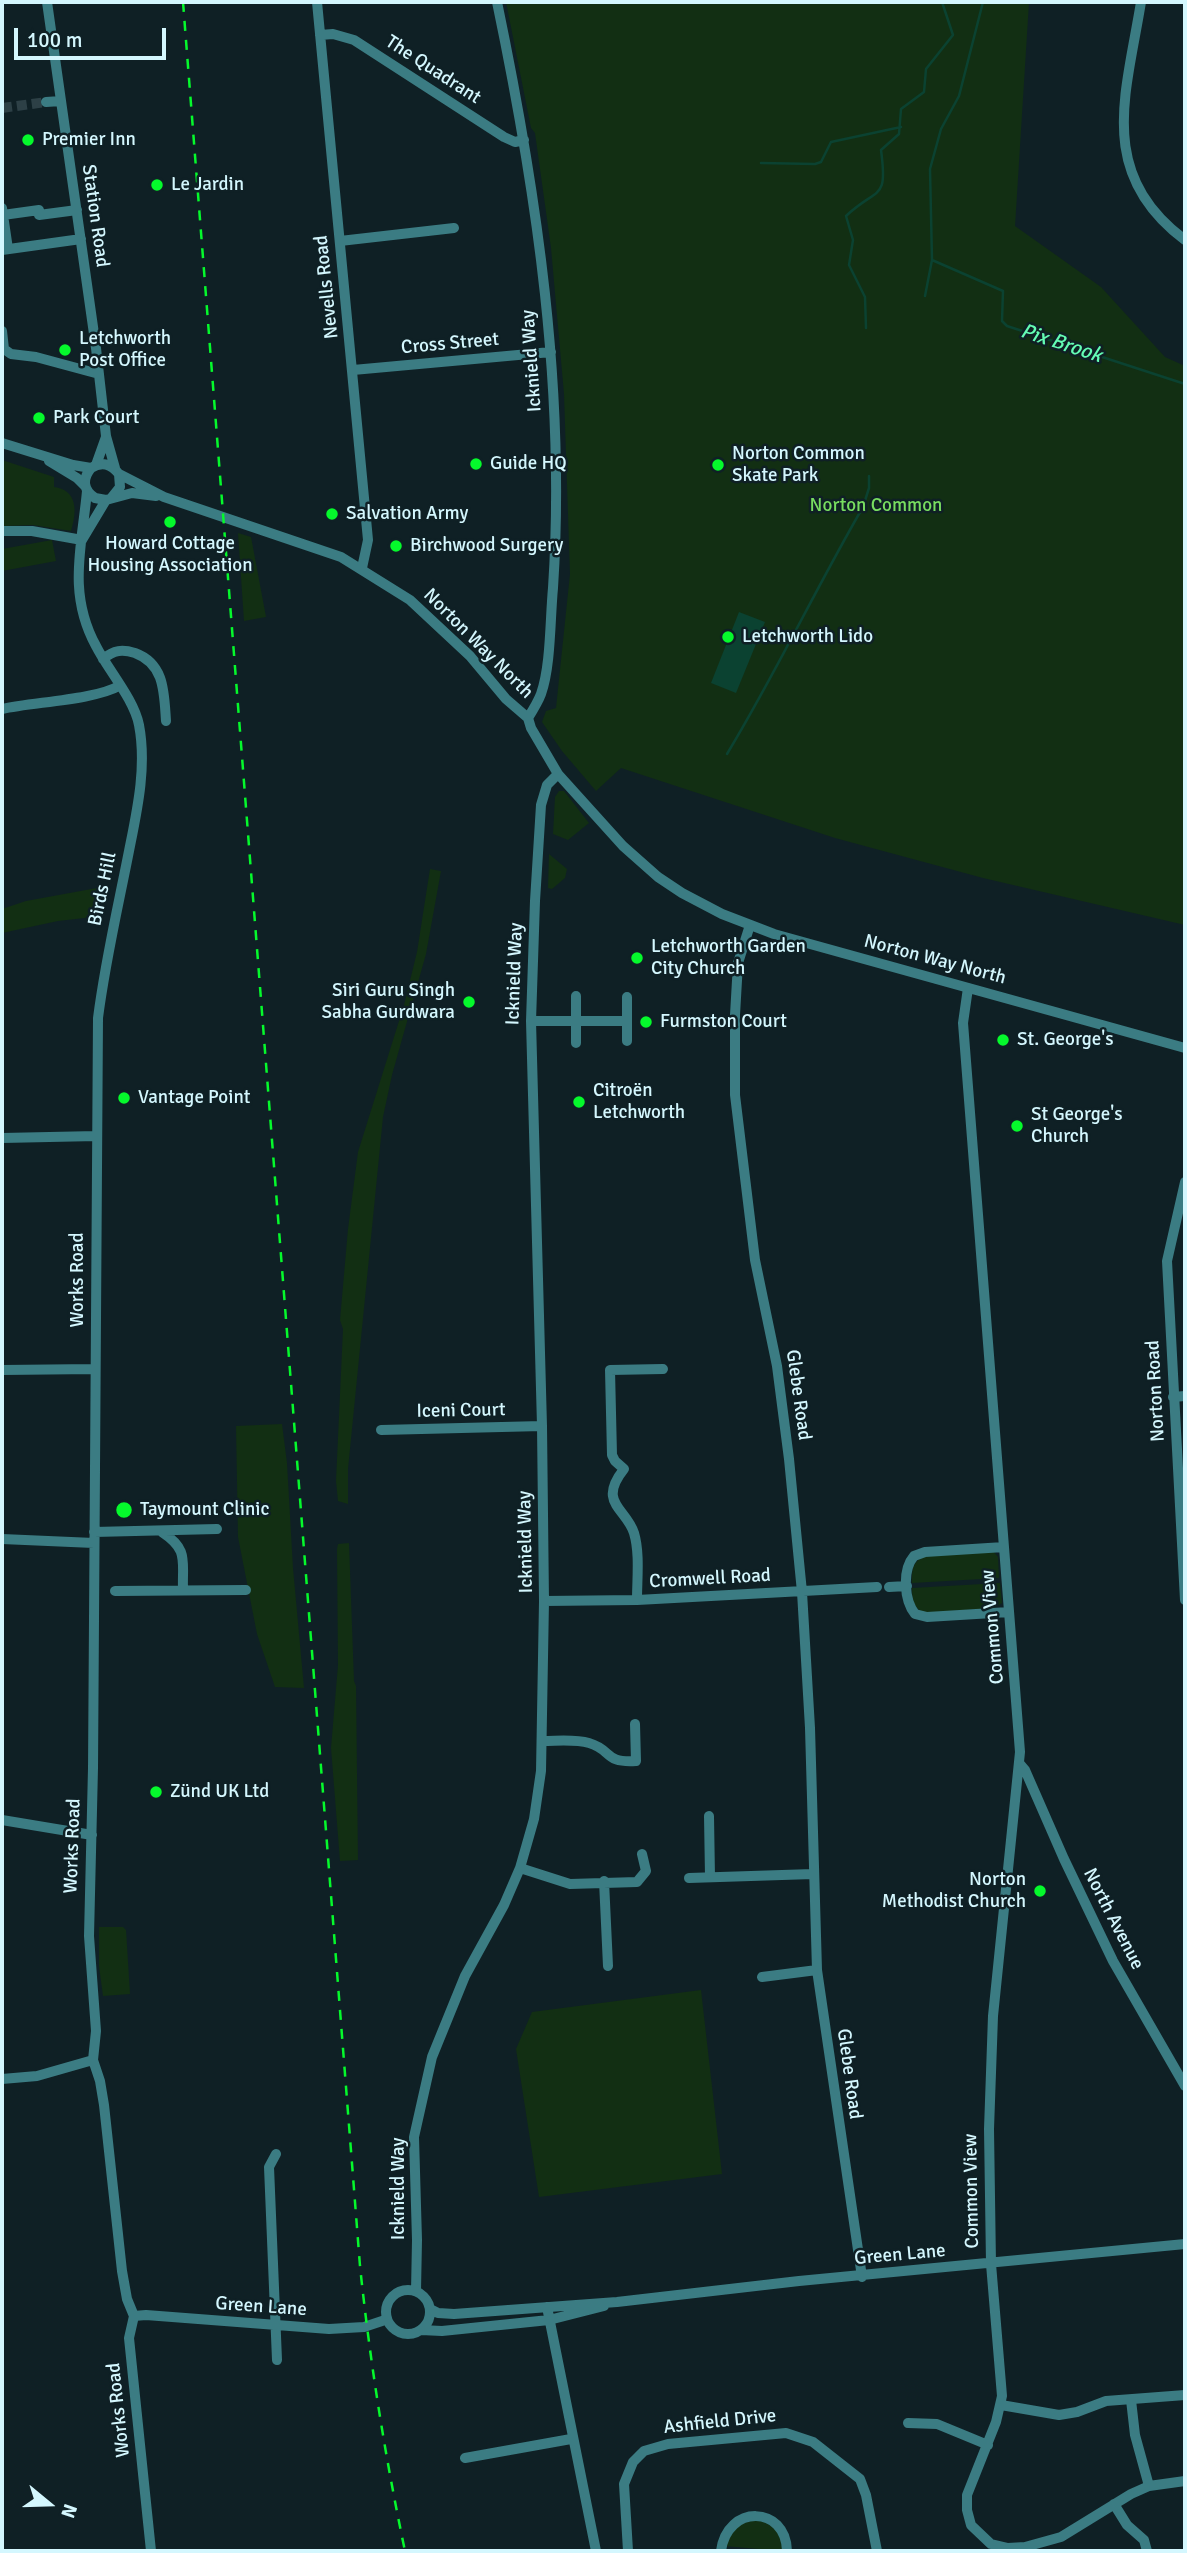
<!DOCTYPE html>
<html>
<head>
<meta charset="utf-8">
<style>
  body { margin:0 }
  #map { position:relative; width:1187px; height:2553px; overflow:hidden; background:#0f2025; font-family:Signika,sans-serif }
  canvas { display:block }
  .frame { position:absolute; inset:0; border:4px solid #d4f7fe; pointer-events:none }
  .north { position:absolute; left:14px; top:2469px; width:70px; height:70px; -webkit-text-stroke:5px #0f2025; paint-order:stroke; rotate:109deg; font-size:19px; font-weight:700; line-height:28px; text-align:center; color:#d4f7fe }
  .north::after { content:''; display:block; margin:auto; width:24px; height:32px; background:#d4f7fe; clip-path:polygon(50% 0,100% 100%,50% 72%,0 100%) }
  .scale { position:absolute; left:14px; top:28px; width:152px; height:32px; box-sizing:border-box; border:4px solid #d4f7fe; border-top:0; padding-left:9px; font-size:21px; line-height:24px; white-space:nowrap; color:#d4f7fe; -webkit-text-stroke:5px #0f2025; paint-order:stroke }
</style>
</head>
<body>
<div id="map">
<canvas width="1187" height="2553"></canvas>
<div class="frame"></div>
<div class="north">N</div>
<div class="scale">100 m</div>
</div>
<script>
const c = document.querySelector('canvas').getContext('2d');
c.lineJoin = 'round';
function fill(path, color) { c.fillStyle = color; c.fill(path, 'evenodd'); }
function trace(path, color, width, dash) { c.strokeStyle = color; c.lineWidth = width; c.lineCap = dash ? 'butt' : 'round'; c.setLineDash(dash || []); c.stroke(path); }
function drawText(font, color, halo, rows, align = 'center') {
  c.font = font + ' Signika,sans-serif'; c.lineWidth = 5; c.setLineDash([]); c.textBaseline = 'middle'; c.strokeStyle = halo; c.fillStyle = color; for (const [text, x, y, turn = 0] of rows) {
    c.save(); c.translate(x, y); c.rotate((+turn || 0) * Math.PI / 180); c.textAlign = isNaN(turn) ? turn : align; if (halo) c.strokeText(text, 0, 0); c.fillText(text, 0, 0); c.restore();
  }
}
fill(new Path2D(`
  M506,2H1029L1015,226L1101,287L1165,357L1185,366V925L983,878L835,838L621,768L596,791L562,751L542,722L546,711L556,708L570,574L564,394L551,248L535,133L531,128Z
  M2,460L54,477V487C78,490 77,512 71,531L33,525L2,526Z
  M238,533L251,537L266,617L244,621Z
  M52,540L56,561L2,571V549Z
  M559,791H564L589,823L568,840L553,834L555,797Z
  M549,854L567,869L565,878L552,889L548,888Z
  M430,869L441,871L426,954L392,1075L383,1117L348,1469V1504L338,1501L336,1481L343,1329L340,1320L348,1229L358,1152L404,1005L417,952Z
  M97,888L109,889L102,916L58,921L2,933V909L26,901Z
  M282,1424L287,1463L293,1568L304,1688L275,1687L257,1634L238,1537L236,1426Z
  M349,1543L354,1681L356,1686L358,1860L340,1861L331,1748L338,1665L337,1549L338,1544Z
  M994,1552L998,1557L999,1578L912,1583C912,1570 912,1562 925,1556Z
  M1000,1583L1002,1603L994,1608L924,1613C913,1607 912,1600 912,1588Z
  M99,1927H123L126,1930L130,1994L103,1996L99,1966Z
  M701,1990L722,2174L539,2197L516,2049L532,2012Z
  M759,2519L778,2530L784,2551L724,2546L735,2525Z`), '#122f13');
fill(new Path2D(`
  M739,612L765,622L736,693L711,683Z`), '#0b4231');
trace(new Path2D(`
  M761,163L815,164L821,162L831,142L901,127
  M932,260L1003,291L1002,321L1007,326L1185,384
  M925,296L932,260L930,169L941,129L959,96L983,2
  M866,328L865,297L849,265L853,240L846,216C878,186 888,202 881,150L899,134L901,109L924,92L926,69L953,35L942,2
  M727,754C776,673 816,588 863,507L869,488V476`), '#0b4231', 2.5);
trace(new Path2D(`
  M2,108L46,102`), '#2d4046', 10, [10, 5]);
trace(new Path2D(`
  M47,2L96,348L106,436L115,468
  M317,2L368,540L362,568
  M497,2C537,194 566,391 553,588C550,619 551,666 541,694C538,702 533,710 528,718
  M1141,2C1126,95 1096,173 1185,240
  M320,35L333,34L354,40L504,137L515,142L524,140
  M46,102L61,101
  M2,208L3,215L39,210V215L77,210
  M3,215L8,249
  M340,241L454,228
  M2,250L81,239
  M2,331L4,349L11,354L36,357L99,374
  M353,370L551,352
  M2,443L73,465L91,468
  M49,461L77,478L85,486
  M96,465L106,437
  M119,474L164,497L341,557L410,600L470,656L506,699L528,718L531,728L558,774L623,846L658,877L682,893L722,914L774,934L1185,1048
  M87,491C82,546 67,593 96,646C108,670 134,699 139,725C147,767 137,811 129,851C118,907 105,962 98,1018L93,1768L89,1936L96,2031L93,2060L100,2081L104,2105L122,2271L127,2299L134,2316L129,2338L151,2551
  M112,497L120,487L119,474C111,464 102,461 91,468C82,479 83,490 95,498L106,500L132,493L156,496
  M2,531H32L82,540
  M82,540L106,500
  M103,659C114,650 122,649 135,653C165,664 164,693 166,721
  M2,709C33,702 94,700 119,686
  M750,925L738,963L735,1015V1095L755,1260L777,1366L789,1459L802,1592L810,1728L817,1970L862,2277
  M968,988L963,1023L1020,1752L993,2016L989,2129L991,2264L1002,2396L996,2422L967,2495V2510L971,2525L991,2544L1008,2548L1025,2547L1061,2537L1131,2494L1149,2486L1185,2481
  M531,1021H627
  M627,1041V997
  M576,1043V996
  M2,1138L97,1136
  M1185,1182L1167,1261L1185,1600
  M2,1370L95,1369
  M1173,1397L1185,1396
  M381,1430L542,1426
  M94,1532L217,1529
  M162,1532C189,1550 182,1560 183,1590
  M2,1539L94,1543
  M1004,1547L925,1552L914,1556C902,1570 904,1600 915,1614L927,1617L1009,1612
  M889,1587L907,1586
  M115,1591L246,1590
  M637,1600C637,1579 640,1553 634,1533C626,1508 597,1503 624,1469L615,1461L612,1455L610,1370L663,1369
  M544,1601L637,1600L877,1587
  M543,1741C558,1741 575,1739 589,1743C613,1750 603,1763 636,1761L635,1724
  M1019,1763L1025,1770L1064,1859L1113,1961L1185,2086
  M709,1816L710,1877
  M2,1820L92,1835
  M520,1868L570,1884L637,1882L646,1871L642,1854
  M689,1878L813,1874
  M604,1881L608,1966
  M762,1977L817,1970
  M2,2079L37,2076L93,2060
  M276,2154L269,2167L277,2360
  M386 2312a22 22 0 1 1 44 0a22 22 0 1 1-44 0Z
  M416,2291L417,2240L414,2137L432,2057L465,1976L504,1905L520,1868L534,1819L541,1771L544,1601L542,1426L531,1021L535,901L541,805L547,785L558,774
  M547,2307L596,2551
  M430,2309L438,2313L454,2314L617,2302L799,2281L1185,2244
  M134,2316L146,2315L329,2329L364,2327L385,2320
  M421,2330L442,2331L549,2320L604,2306
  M1131,2400L1135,2435L1149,2486
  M1001,2405L1059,2415L1077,2412L1106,2401L1185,2395
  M908,2423L937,2424L988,2445
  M465,2458L571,2439
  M1114,2504L1127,2525L1144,2540L1147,2551
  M628,2551L624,2484L633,2462L644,2451L668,2444L786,2433L813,2442L860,2479L866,2495L877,2551
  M721,2551C727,2504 786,2505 787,2551`), '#3b7c83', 10);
trace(new Path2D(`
  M183,2L360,2266C370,2362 385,2456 405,2551`), '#05f92c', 2.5, [10, 9]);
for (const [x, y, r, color] of [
  [28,140,7,"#05f92c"],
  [157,185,7,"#05f92c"],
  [65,350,7,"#05f92c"],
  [39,418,7,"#05f92c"],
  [476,464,7,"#05f92c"],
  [718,465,7,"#05f92c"],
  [332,514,7,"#05f92c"],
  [170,522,7,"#05f92c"],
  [396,546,7,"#05f92c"],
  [728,637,7,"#05f92c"],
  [637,958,7,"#05f92c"],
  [469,1002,7,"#05f92c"],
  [646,1022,7,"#05f92c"],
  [1003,1040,7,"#05f92c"],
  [124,1098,7,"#05f92c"],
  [579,1102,7,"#05f92c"],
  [1017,1126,7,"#05f92c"],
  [124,1510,9,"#05f92c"],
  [156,1792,7,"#05f92c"],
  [1040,1891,7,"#05f92c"]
]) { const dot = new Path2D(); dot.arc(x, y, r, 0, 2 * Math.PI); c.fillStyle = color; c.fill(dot); trace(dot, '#0f2025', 2.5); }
drawText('19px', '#d4f7fe', '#0f2025', [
  ["The Quadrant",433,70,33],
  ["Station Road",95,216,82],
  ["Nevells Road",327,287,-96],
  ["Cross Street",450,344,-5],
  ["Icknield Way",532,361,-94],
  ["Norton Way North",478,644,45],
  ["Birds Hill",103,889,-78],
  ["Norton Way North",935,960,15],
  ["Icknield Way",515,974,-88],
  ["Works Road",78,1280,-90],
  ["Norton Road",1156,1391,-93],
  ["Glebe Road",798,1395,82],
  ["Iceni Court",461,1411,-1],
  ["Icknield Way",526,1542,-91],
  ["Cromwell Road",710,1579,-3],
  ["Common View",993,1627,-95],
  ["Works Road",73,1846,-88],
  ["North Avenue",1113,1919,63],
  ["Glebe Road",849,2074,82],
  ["Icknield Way",399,2189,-90],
  ["Common View",972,2191,-91],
  ["Green Lane",900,2255,-5],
  ["Green Lane",261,2307,4],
  ["Works Road",119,2410,-96],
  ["Ashfield Drive",720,2422,-6]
]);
drawText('19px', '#d4f7fe', '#0f2025', [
  ["Premier Inn",42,140],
  ["Le Jardin",171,185],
  ["Letchworth",79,339],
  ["Post Office",79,361],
  ["Park Court",53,418],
  ["Norton Common",732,454],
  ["Skate Park",732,476],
  ["Guide HQ",490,464],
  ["Salvation Army",346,514],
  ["Howard Cottage",170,544,"center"],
  ["Housing Association",170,566,"center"],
  ["Birchwood Surgery",410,546],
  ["Letchworth Lido",742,637],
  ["Letchworth Garden",651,947],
  ["City Church",651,969],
  ["Siri Guru Singh",455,991,"right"],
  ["Sabha Gurdwara",455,1013,"right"],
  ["Furmston Court",660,1022],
  ["St. George's",1017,1040],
  ["Citroën",593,1091],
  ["Letchworth",593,1113],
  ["Vantage Point",138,1098],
  ["St George's",1031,1115],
  ["Church",1031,1137],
  ["Taymount Clinic",140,1510],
  ["Zünd UK Ltd",170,1792],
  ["Norton",1026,1880,"right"],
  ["Methodist Church",1026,1902,"right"]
], 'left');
drawText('19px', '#78dd60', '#0f2025', [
  ["Norton Common",876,506]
]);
drawText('italic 21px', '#64fcb4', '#0f2025', [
  ["Pix Brook",1061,344,18]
]);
</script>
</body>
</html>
